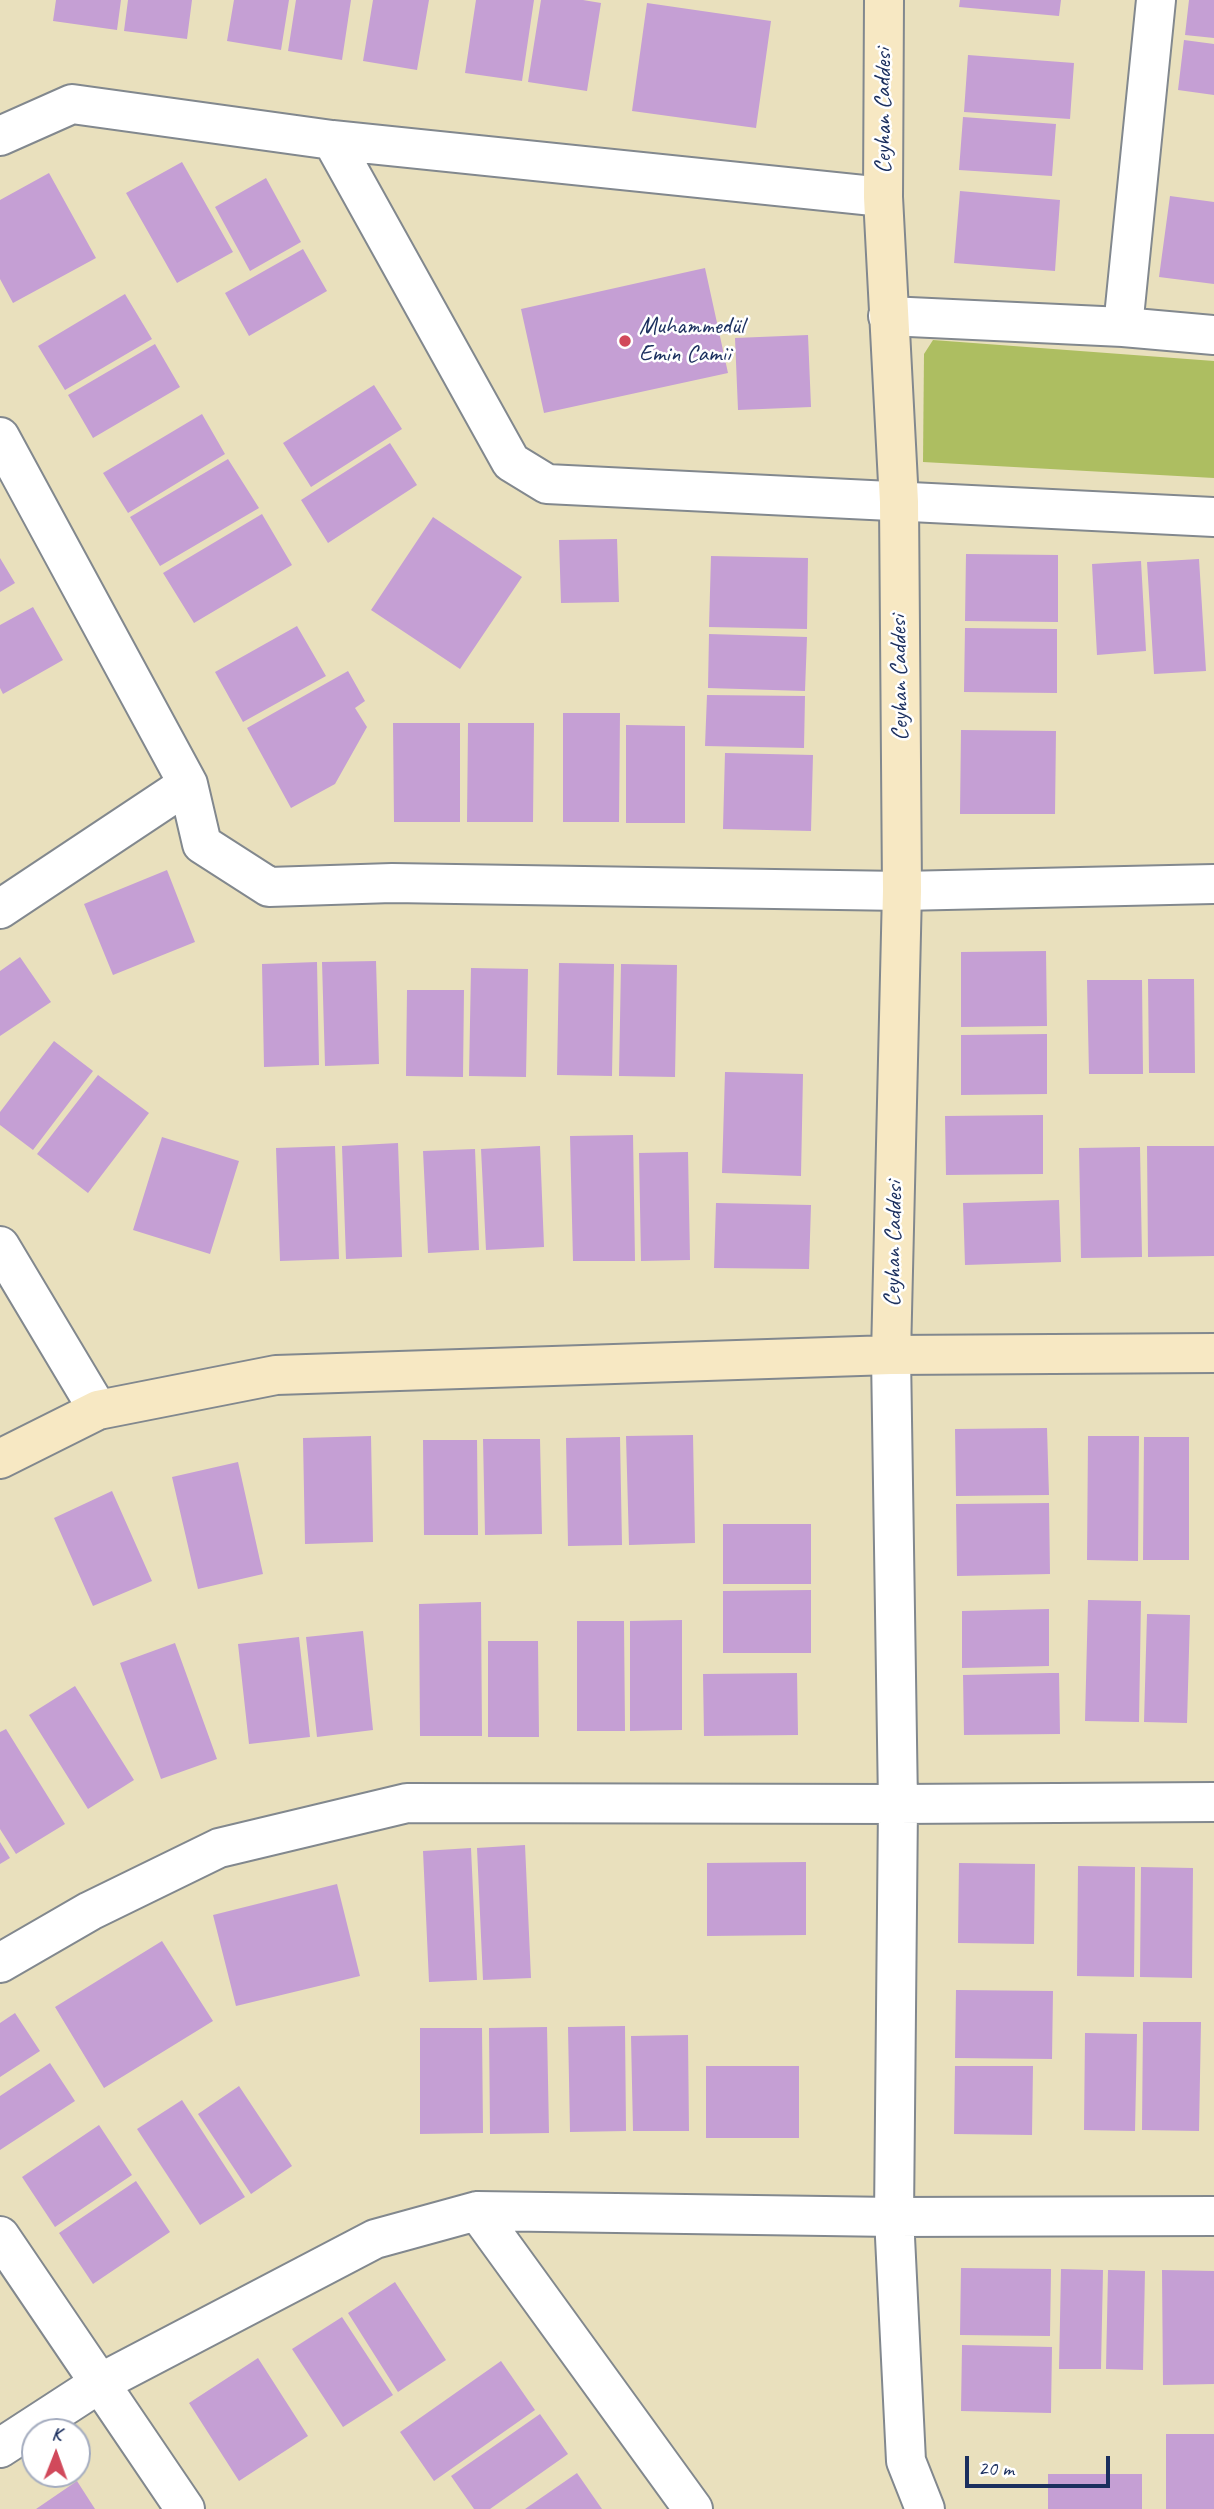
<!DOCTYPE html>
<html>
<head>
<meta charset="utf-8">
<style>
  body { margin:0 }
  #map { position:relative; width:1214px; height:2509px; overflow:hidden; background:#e9e0bd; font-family:Caveat,sans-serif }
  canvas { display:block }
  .north { position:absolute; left:21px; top:2418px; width:70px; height:70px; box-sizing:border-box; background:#fff; border:2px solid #a4acbf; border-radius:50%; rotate:1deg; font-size:19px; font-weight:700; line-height:28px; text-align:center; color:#1b2f5e }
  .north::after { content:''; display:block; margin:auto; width:24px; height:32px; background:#d1495b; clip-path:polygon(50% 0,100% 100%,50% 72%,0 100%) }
  .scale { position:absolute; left:965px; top:2456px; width:145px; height:32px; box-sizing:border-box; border:4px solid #1b2f5e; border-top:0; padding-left:9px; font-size:21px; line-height:24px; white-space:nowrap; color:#1b2f5e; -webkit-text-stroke:5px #fff; paint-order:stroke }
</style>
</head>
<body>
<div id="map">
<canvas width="1214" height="2509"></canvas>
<div class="north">K</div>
<div class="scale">20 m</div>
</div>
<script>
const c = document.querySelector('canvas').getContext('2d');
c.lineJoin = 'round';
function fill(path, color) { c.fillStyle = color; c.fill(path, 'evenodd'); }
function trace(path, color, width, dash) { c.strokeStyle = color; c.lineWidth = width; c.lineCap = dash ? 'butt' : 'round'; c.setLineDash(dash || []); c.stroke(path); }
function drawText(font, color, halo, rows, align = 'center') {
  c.font = font + ' Caveat,sans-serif'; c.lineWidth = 5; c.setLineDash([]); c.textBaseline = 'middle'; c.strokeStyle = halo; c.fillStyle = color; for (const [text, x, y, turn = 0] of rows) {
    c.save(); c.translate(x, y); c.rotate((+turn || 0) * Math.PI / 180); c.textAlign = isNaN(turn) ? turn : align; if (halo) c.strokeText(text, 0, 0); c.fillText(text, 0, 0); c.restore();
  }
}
fill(new Path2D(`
  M933,340L1214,361V478L923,462L924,354Z`), '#adbe61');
fill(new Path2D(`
  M56,0H121L117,30L53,21Z
  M128,0H192L187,39L124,31Z
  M234,0H289L281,50L227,41Z
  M296,0H351L342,60L288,51Z
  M373,0H429L417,70L363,61Z
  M476,0H534L522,81L465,73Z
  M541,0H583L601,3L587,91L528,82Z
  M960,0H1061L1059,16L959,7Z
  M1189,0H1214V38L1185,35Z
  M647,3L771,21L756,128L632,111Z
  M1184,40L1214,44V95L1178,90Z
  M968,55L1074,63L1070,119L964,112Z
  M963,117L1056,124L1052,176L959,170Z
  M182,162L233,252L177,283L126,193Z
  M49,173L96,258L13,303L0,279V200Z
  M266,178L301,242L250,271L215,207Z
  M960,191L1060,200L1055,271L954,263Z
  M1170,196L1214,202V284L1159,277Z
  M303,249L327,291L249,336L225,293Z
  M705,268L728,373L544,413L521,309Z
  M125,294L152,339L65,390L38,346Z
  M808,335L811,407L738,410L735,338Z
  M155,344L180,387L93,438L68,395Z
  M374,385L402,429L311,487L283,443Z
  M202,414L225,454L128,513L103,473Z
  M390,443L417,485L328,543L301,500Z
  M228,459L259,508L160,566L130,517Z
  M262,514L292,565L194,623L163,573Z
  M433,517L522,577L460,669L371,610Z
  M617,539L619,602L561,603L559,540Z
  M966,554L1058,555V622L965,621Z
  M711,556L808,558L807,629L709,627Z
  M0,558L15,583L0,592Z
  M1199,559L1206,671L1154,674L1147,562Z
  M1141,561L1146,651L1097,655L1092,564Z
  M33,607L63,660L3,694L0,688V625Z
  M297,626L326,676L243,722L215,672Z
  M965,628L1057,629V693L964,692Z
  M709,634L807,637L805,691L708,688Z
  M348,671L365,701L355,708L367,727L335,784L291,808L247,728Z
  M707,695L805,696L804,748L705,746Z
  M563,713H620L619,822H563Z
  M393,723H460V822H394Z
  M468,723H534L533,822H467Z
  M626,725L685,726V823H626Z
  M961,730L1056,731L1055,814H960Z
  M725,753L813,755L811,831L723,829Z
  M167,870L195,942L113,975L84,904Z
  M1046,951L1047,1026L961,1027V952Z
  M20,957L51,1002L0,1036V971Z
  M376,961L379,1064L325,1066L322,962Z
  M317,962L319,1065L264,1067L262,964Z
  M559,963L614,964L612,1076L557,1075Z
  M621,964L677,965L675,1077L619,1076Z
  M471,968L528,969L526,1077L469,1076Z
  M1148,979H1194L1195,1073H1149Z
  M1087,980H1142L1143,1074H1089Z
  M407,990H464L463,1077L406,1076Z
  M1047,1034V1094L961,1095V1035Z
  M54,1041L93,1071L33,1150L0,1125V1112Z
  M725,1072L803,1074L801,1176L722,1173Z
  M98,1075L149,1113L88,1193L37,1154Z
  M1043,1115V1174L946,1175L945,1116Z
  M633,1135L635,1261H573L570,1136Z
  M162,1137L239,1161L210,1254L133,1230Z
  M398,1143L402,1257L346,1259L342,1146Z
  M335,1146L339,1259L280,1261L276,1148Z
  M540,1146L544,1247L486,1250L481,1149Z
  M1147,1146H1214V1256L1148,1257Z
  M1140,1147L1142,1257L1081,1258L1079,1148Z
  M475,1149L479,1250L428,1253L423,1151Z
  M688,1152L690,1260L641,1261L639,1153Z
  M1059,1200L1061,1262L965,1265L963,1203Z
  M716,1203L811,1205L809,1269L714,1268Z
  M1047,1428L1049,1495L956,1496L955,1429Z
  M693,1435L695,1543L629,1545L626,1436Z
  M371,1436L373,1542L305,1544L303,1438Z
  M1088,1436H1139L1138,1561L1087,1560Z
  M620,1437L622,1545L568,1546L566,1438Z
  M1144,1437H1189V1560H1143Z
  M483,1439H540L542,1534L485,1535Z
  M423,1440H477L478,1535H424Z
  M238,1462L263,1574L198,1589L172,1477Z
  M112,1491L152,1581L93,1606L54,1518Z
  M1049,1503L1050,1574L957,1576L956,1504Z
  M723,1524H811V1584H723Z
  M811,1590V1653H723V1591Z
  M1088,1600L1141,1601L1139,1722L1085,1721Z
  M481,1602L482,1736H420L419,1604Z
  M1049,1609V1666L962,1668V1611Z
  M1147,1614L1190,1615L1187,1723L1144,1722Z
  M682,1620V1730L630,1731V1621Z
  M577,1621H624L625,1731H577Z
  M363,1631L373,1730L317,1737L306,1637Z
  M299,1637L310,1737L249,1744L238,1644Z
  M488,1641H538L539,1737H488Z
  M175,1643L217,1759L161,1779L120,1663Z
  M797,1673L798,1735L704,1736L703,1674Z
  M1050,1673H1059L1060,1734L964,1735L963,1675Z
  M75,1686L134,1780L88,1809L29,1715Z
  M6,1729L65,1824L16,1854L0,1829V1732Z
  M0,1842L10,1858L0,1864Z
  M525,1845L531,1978L483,1980L477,1848Z
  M471,1848L477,1980L429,1982L423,1851Z
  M806,1862V1935L707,1936V1863Z
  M959,1863L1035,1864L1034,1944L958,1943Z
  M1078,1866L1135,1867L1134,1977L1077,1976Z
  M1141,1867L1193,1868L1192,1978L1140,1977Z
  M337,1884L360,1976L236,2006L213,1915Z
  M162,1941L213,2021L104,2088L55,2007Z
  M956,1990L1053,1991L1052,2059L955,2058Z
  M15,2013L40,2051L0,2077V2023Z
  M1143,2022H1201L1199,2131L1142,2130Z
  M625,2026L626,2131L570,2132L568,2027Z
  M547,2027L549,2133L490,2134L489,2028Z
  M420,2028H482L483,2133L420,2134Z
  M1085,2033L1137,2034L1135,2131L1084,2130Z
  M688,2035L689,2131H633L631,2036Z
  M50,2063L75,2101L0,2150V2096Z
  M706,2066H799V2138H706Z
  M955,2066H1033L1032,2135L954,2134Z
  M239,2086L292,2166L251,2194L198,2114Z
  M182,2100L245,2197L200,2225L137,2129Z
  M99,2125L132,2175L55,2227L22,2177Z
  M136,2181L170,2232L93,2284L59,2233Z
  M961,2268L1051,2269L1050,2336L960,2335Z
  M1061,2269L1103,2270L1101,2369H1059Z
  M1108,2270L1145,2271L1143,2370L1106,2369Z
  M1162,2270L1214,2271V2384L1163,2385Z
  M395,2282L446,2360L398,2392L348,2313Z
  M342,2317L393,2395L343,2427L292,2349Z
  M962,2345L1052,2347L1051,2413L961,2411Z
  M258,2358L308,2436L239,2481L189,2403Z
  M501,2361L535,2410L434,2481L400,2432Z
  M540,2414L568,2454L490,2509H474L451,2476Z
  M1166,2434H1214V2509H1166Z
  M577,2473L602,2509H525Z
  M1048,2474H1142V2509H1048Z
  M77,2481L95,2509H36Z`), '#c59fd4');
const minor = new Path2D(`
  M0,136L72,104L332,140L883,197
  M332,140L511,462L547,484L1214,517
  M888,316L1123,327L1214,335
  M1123,327L1156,0
  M0,437L188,784L202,844L269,887L392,883L902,891L1214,884
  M0,909L188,784
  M0,1246L98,1410
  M891,1355L898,1804L894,2217L906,2461L925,2509
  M0,1963L90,1911L219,1848L407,1803L898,1804L1214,1802
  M477,2211L693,2509
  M0,2236L185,2509
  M0,2448L100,2383L375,2239L477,2211L894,2217L1214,2216`);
const secondary = new Path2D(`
  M884,0L883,197L899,502L902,891L891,1355
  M0,1459L98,1410L276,1375L891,1355L1214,1353`);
trace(minor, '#82888e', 42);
trace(secondary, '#82888e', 42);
trace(minor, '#fff', 38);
trace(secondary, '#f7e8c3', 38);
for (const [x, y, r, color] of [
  [625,341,7,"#d1495b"]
]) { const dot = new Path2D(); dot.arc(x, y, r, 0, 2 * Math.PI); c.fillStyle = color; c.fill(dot); trace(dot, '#fff', 2.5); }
drawText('24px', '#1b2f5e', '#fff', [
  ["Ceyhan Caddesi",884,111,-90],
  ["Ceyhan Caddesi",900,678,-91],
  ["Ceyhan Caddesi",894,1244,-89]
]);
drawText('24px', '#1b2f5e', '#fff', [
  ["Muhammedül",639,327],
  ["Emin Camii",639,355]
], 'left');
</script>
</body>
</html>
